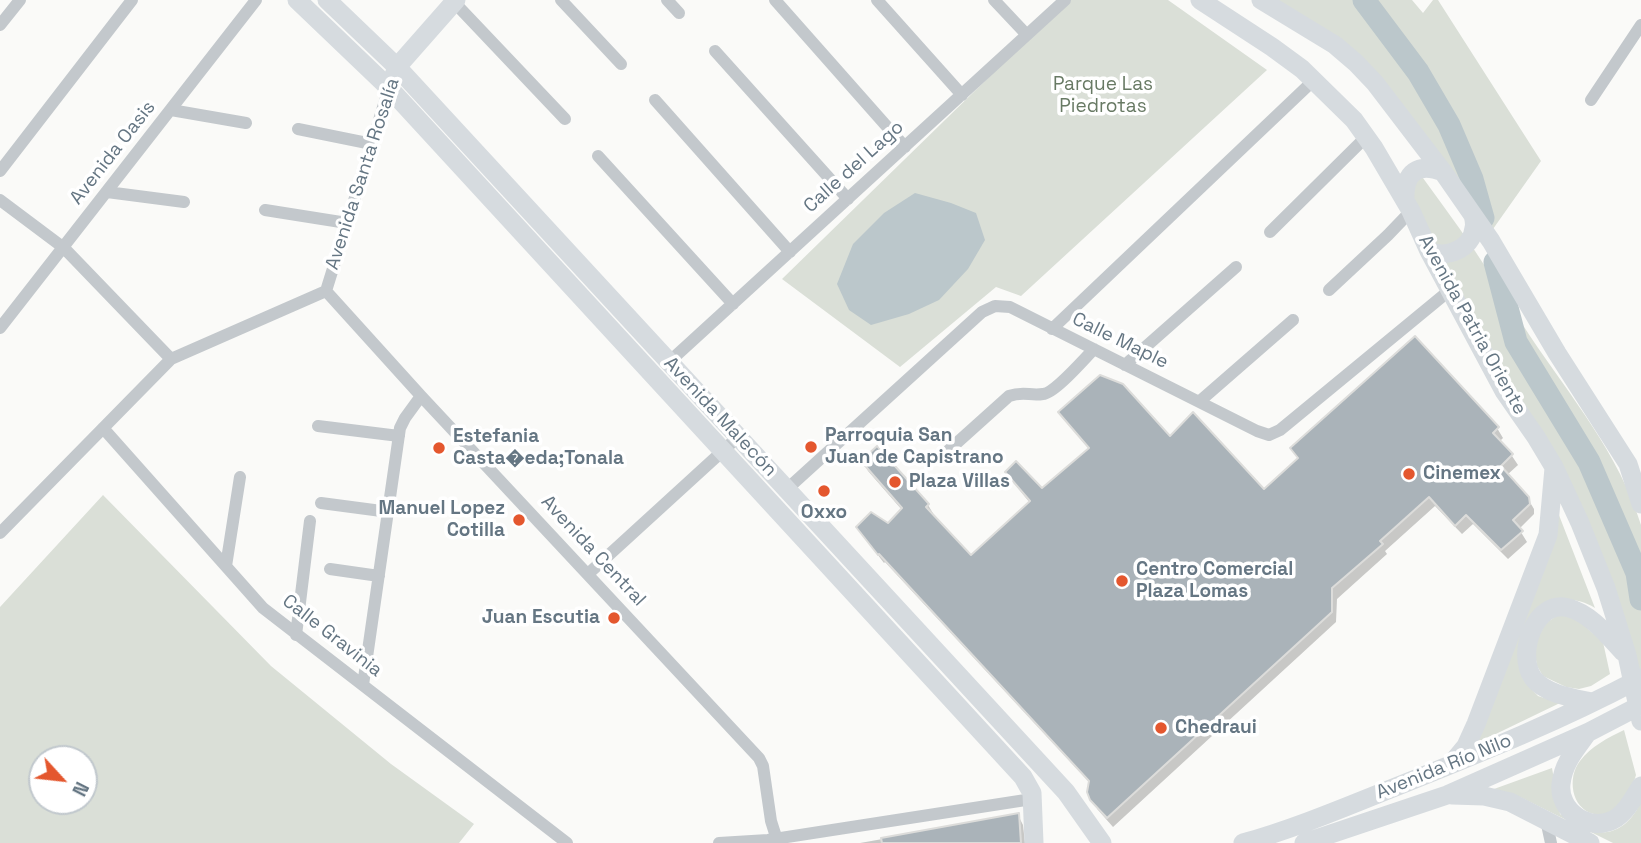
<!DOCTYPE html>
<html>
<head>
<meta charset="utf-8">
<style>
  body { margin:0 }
  #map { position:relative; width:1641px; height:843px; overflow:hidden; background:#fafaf8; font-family:"Space Grotesk",sans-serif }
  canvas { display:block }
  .north { position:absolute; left:28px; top:745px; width:70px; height:70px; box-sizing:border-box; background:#fff; border:2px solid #c1c8cd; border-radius:50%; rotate:117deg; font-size:19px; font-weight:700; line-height:28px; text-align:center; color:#657683 }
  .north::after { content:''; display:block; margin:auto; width:24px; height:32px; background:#e4572e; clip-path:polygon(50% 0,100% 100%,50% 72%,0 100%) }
</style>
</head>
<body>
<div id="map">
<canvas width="1641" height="843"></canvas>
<div class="north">N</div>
</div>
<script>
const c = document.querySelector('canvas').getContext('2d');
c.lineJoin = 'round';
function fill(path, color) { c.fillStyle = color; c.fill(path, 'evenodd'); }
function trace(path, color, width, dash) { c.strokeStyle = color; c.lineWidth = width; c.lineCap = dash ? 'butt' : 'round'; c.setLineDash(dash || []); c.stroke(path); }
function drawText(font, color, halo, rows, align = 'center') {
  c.font = font + ' "Space Grotesk",sans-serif'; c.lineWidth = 7; c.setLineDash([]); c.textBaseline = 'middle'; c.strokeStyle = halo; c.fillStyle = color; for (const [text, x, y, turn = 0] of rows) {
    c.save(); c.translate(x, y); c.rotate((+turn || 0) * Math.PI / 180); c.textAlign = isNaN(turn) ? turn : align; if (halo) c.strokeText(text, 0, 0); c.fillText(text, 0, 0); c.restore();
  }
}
fill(new Path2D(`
  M1068,0H1168L1267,70L1021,296L996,287L900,367L782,279Z
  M1277,0H1412L1423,13L1433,0H1438L1541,161L1493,229L1424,133Z
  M1412,163C1433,192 1455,221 1475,251C1494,279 1511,308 1530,336C1571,397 1619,454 1641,525V703L1545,444L1451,275L1399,175Z
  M103,495L271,666L391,764L474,824L459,843H0V607ZM42,759H84V801H42Z
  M1557,510L1595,608C1574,596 1564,600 1541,605L1526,683L1538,696L1560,703L1475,744Z
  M1558,615H1572L1603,642L1610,674L1591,686L1579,689L1566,687L1543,676L1537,666L1535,654L1537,639L1546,623Z
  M1624,730L1636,775L1631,791L1616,812C1609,813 1601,816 1594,814C1571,809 1567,777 1580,761C1591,746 1608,738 1624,730Z
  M1552,768L1560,814C1571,820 1585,830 1597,832C1618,835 1634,819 1641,801V843H1613L1520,797L1494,789Z`), '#dadfd7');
fill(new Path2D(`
  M915,193L951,203L976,213L985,240L968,269L939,300L909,314L871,325L849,310L837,284L853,244L884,213Z`), '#bbc7cb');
fill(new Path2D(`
  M1060,412L1170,439L1264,491L1299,460L1292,448L1497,428L1503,438L1499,442L1512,456L1518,465L1507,475L1528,499L1534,509V514L1519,529L1527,542L1508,559L1473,524L1462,534L1435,506L1385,551L1387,554L1337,599L1336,622L1113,827L1098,810L1091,799V784L885,562L884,563L864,537L858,527L888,525L902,510L868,471L863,461L928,505L934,515L932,516L971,557L1030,503L1013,482L1007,473L1041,491L1090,450L1066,422Z
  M1018,815L1023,825L1025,843H860Z`), '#0003');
trace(new Path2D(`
  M1364,0L1418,72L1449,125L1472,179L1483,218
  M1495,262L1516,342L1589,462L1637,573L1641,599`), '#bbc7cb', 23);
const building = new Path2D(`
  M1415,336L1499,427L1493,433L1513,454L1501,466L1529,497L1530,504L1513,520L1523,531L1501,550L1466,515L1455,526L1429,497L1380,541L1383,544L1332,588V612L1107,818L1090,800L1087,792L1089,781L879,554L878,555L856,527L871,512L888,523L902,508L861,461L877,446L929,504L926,507L971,555L1030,501L1005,472L1016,461L1042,488L1089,448L1058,412L1100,375L1123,384L1170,436L1193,412L1264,489L1298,458L1290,448Z
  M1019,813L1021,843H882L881,838Z`);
fill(building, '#aab3b9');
trace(building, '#dcdcda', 2);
trace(new Path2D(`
  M561,0L621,64
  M667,0L679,13
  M775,0L905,147
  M877,0L962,95
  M994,0L1027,35
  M454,2L565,119
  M0,25L20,0
  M715,51L848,199
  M655,100L790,252
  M1591,100L1641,25
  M171,110L246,123
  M298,129L372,144
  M598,156L733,304
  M0,171L132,0
  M107,192L184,202
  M0,200L64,248L171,359
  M265,210L347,223
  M1270,232L1366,137
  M1329,290L1388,235L1411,211
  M326,291L421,396L759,758L763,766L771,821L778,843
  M0,328L256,0
  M1052,329L1314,80
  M669,362L1065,0
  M1125,365L1236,267
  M1200,401L1293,320
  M318,426L399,436
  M103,428L263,608L567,843
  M940,458L1009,396C1023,391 1030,396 1043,394C1055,393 1084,359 1094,349
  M786,490L982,312L995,306L1010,307L1257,431L1269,435L1280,430L1450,290
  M321,503L389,512
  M0,533L171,359L326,291L389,88
  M226,566L240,477
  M330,569L379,576
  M588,574L738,437
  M296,635L310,521
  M363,685L400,428L405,418L421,396
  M1546,820L1551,843
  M719,843L768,840L1032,799`), '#c3c8cc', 12);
trace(new Path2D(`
  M297,0L389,88L1023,777L1032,793L1034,843
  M327,0L397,67L1066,792L1102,843
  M1200,0L1272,47L1302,69L1354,120L1374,148L1411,211L1429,251L1504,391L1536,437L1554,467L1580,523L1606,588L1627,655L1641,721
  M1261,0L1335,45L1356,63L1375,83L1443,172L1491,241L1557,353L1628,464L1641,504
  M393,78L397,67L456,0
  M1405,200C1404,172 1418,162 1443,172
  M1429,251C1446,259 1472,249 1474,228C1475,225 1474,218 1473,216
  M1592,702C1573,698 1545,694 1533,678C1516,654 1535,598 1569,608C1591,614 1608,636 1623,652
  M1586,735C1575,750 1563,764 1561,784C1558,811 1589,832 1613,820C1626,813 1634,797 1641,786
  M1452,763L1466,746L1476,724L1548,535L1554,468
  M1452,795L1484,796L1510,802L1590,843
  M1243,843C1297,828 1350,805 1403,784C1483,752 1564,719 1641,678
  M1304,843L1447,795L1589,732L1641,705`), '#d6dbdf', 19);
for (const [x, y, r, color] of [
  [811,447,7,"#e4572e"],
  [439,448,7,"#e4572e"],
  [1409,474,7,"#e4572e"],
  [895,482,7,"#e4572e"],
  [824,491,7,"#e4572e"],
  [519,520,7,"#e4572e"],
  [1122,581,7,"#e4572e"],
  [614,618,7,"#e4572e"],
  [1161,728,7,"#e4572e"]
]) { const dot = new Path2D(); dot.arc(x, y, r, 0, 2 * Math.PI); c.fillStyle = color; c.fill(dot); trace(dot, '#fff', 2.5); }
drawText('19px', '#687a64', '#fff', [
  ["Parque Las",1103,85],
  ["Piedrotas",1103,107]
]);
drawText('19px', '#657683', '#fff', [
  ["Avenida Oasis",113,153,-52],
  ["Calle del Lago",854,167,-42],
  ["Avenida Santa Rosalía",363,174,-72],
  ["Avenida Patria Oriente",1472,325,61],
  ["Calle Maple",1120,341,26],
  ["Avenida Malecón",720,417,47],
  ["Avenida Central",593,551,47],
  ["Calle Gravinia",332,636,38],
  ["Avenida Río Nilo",1444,767,-22]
]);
drawText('bold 19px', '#657683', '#fff', [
  ["Parroquia San",825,436],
  ["Juan de Capistrano",825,458],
  ["Estefania",453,437],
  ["Casta�eda;Tonala",453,459],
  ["Cinemex",1423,474],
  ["Plaza Villas",909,482],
  ["Manuel Lopez",505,509,"right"],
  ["Cotilla",505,531,"right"],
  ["Oxxo",824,513,"center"],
  ["Centro Comercial",1136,570],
  ["Plaza Lomas",1136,592],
  ["Juan Escutia",600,618,"right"],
  ["Chedraui",1175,728]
], 'left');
</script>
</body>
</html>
